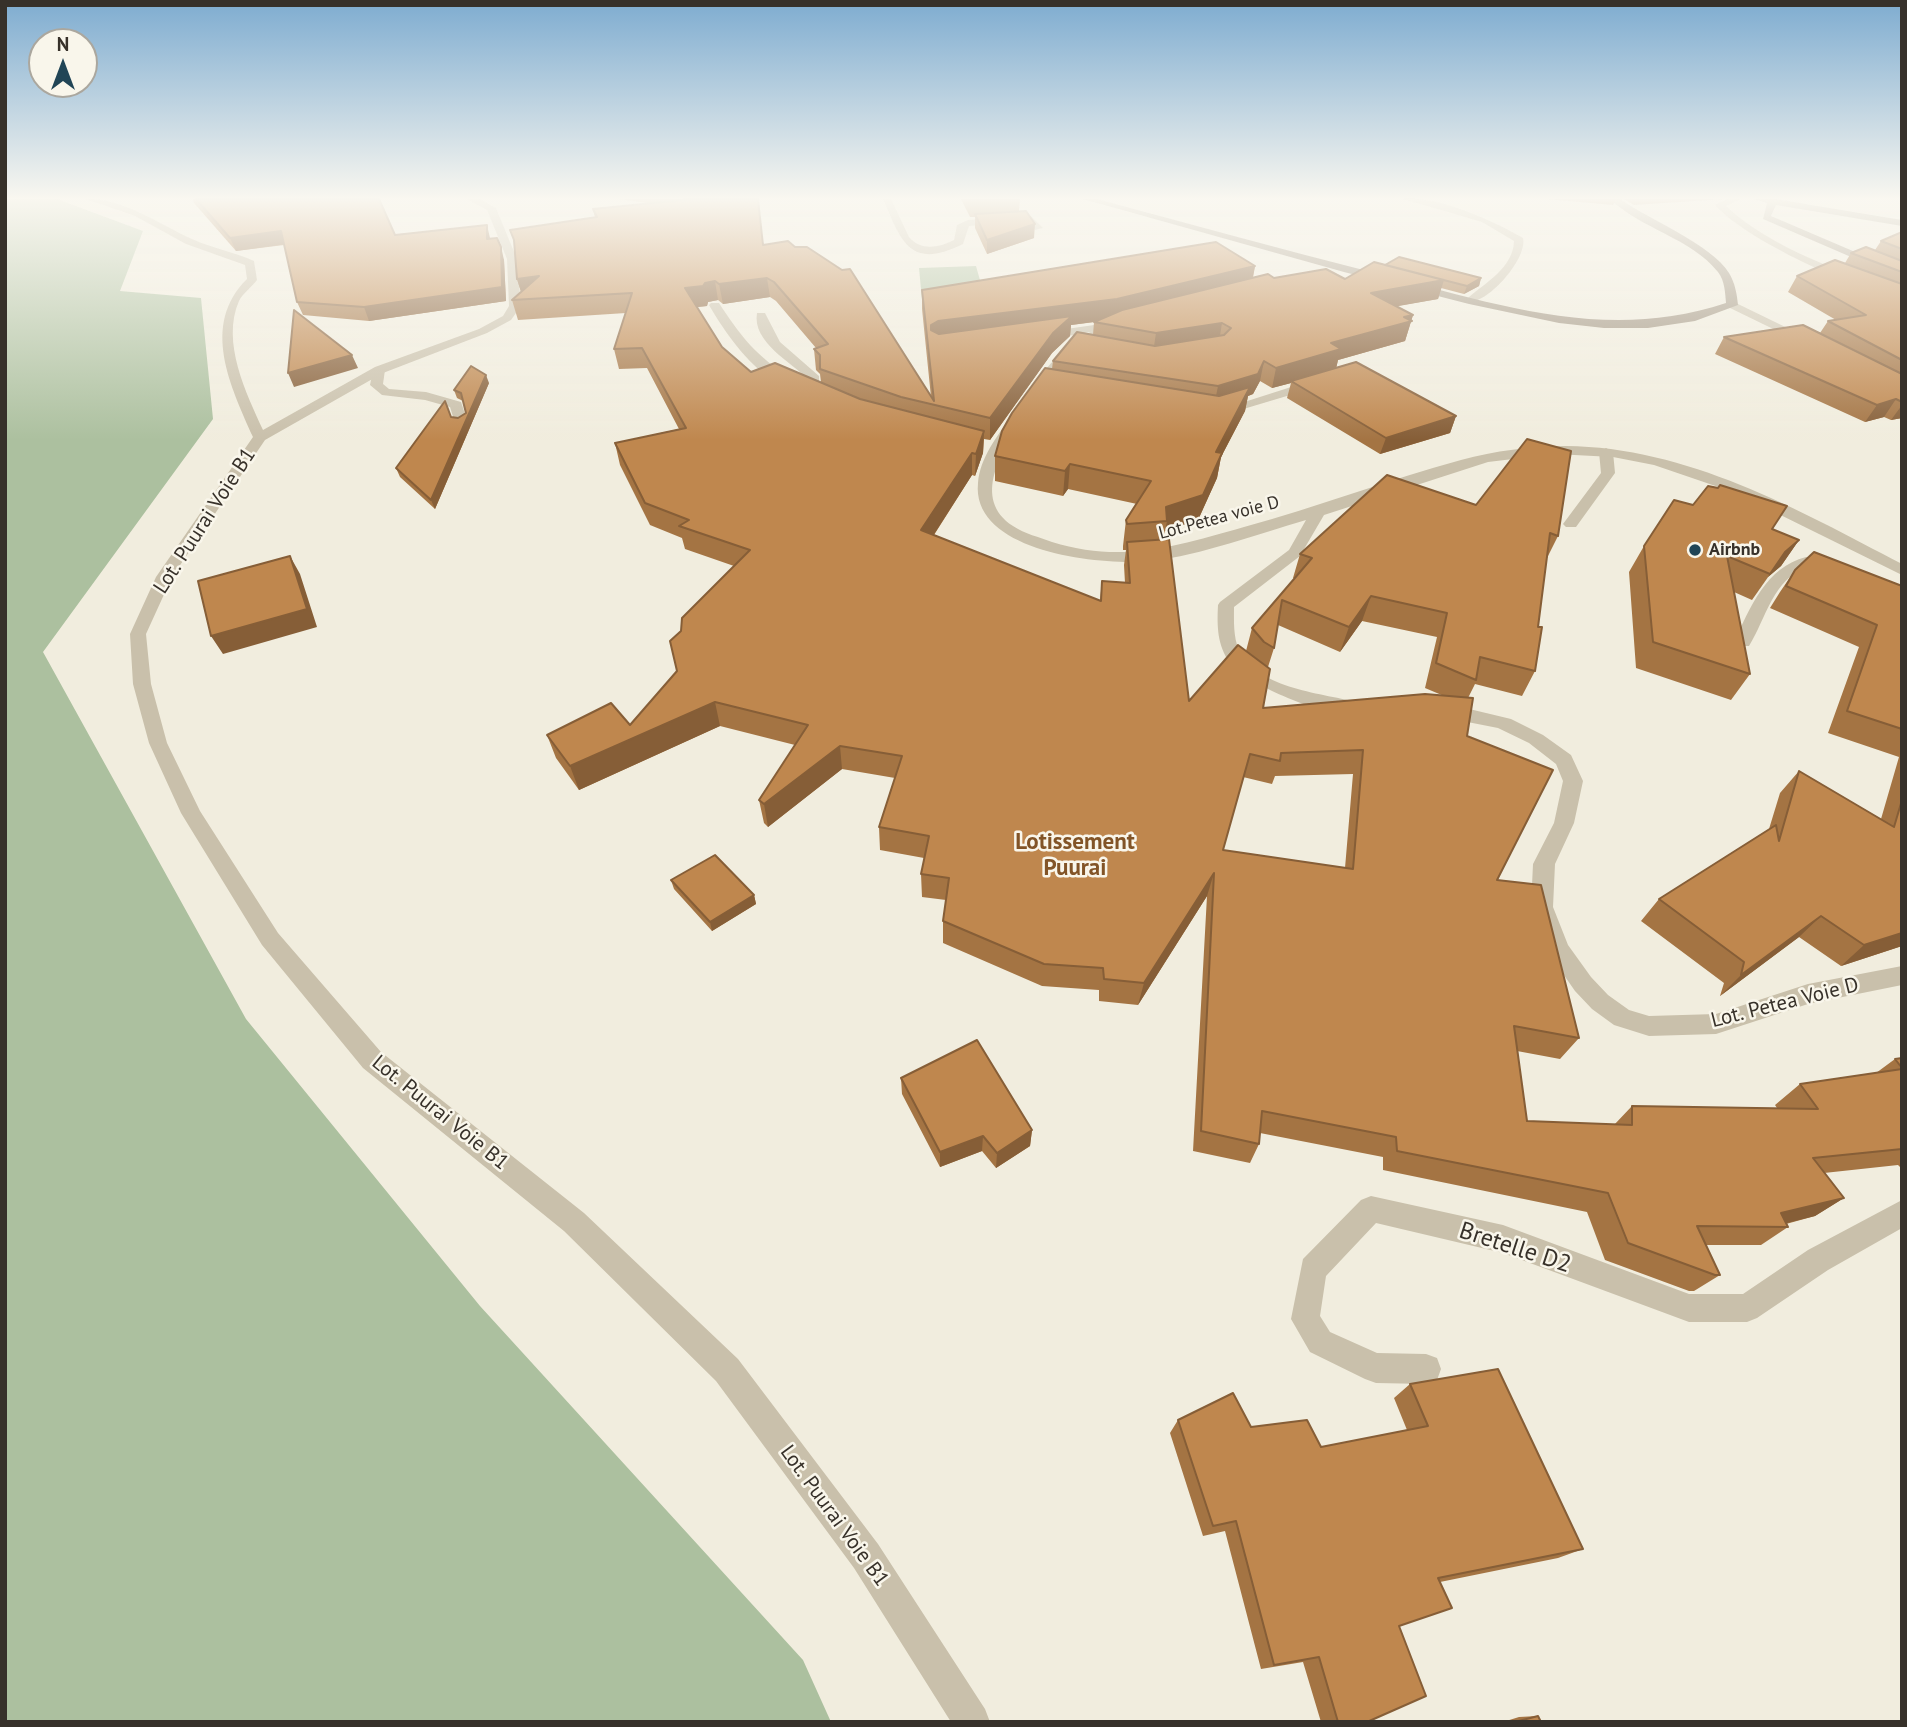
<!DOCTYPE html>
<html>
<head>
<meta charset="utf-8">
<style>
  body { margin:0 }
  #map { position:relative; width:1907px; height:1727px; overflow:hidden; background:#f1edde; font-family:"PT Sans",sans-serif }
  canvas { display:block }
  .frame { position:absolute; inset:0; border:7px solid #37312a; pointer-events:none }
  .north { position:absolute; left:28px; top:28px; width:70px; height:70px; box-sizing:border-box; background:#f9f6eb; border:2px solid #aba79e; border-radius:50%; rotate:0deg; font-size:19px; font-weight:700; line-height:28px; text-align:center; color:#37312a }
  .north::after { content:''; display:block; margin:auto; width:24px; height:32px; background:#214556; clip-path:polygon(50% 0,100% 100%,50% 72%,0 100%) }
</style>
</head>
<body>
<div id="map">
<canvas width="1907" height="1727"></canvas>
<div class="frame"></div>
<div class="north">N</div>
</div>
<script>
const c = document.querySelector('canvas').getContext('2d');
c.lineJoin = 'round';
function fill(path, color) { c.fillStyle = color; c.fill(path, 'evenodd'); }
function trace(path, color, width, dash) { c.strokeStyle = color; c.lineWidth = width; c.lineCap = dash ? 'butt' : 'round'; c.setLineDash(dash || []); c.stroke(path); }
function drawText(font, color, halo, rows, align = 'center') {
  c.font = font + ' "PT Sans",sans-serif'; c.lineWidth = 5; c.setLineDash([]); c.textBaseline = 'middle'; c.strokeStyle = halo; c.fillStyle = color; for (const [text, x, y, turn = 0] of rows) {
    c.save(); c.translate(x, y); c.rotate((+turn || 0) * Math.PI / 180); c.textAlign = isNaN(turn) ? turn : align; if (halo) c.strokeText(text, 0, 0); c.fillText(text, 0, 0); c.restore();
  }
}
fill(new Path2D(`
  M5,199H57L143,231L120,291L201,298L213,419L43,652L246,1019L480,1306L803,1660L831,1722H5Z
  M976,266L985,298L922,300L919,268Z`), '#acc09f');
fill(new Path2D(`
  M757,313H765L780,342L819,376V396H809V380C791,362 752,342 757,313Z
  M1115,322L1119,323V327L1045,340L1039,336L1045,332Z
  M379,366L385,370L383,384L389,389L426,392L461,402L467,420L460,424L455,423L450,407L425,400L382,395L370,385L373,370Z
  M1606,448L1613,452L1615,473L1576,527H1566L1563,524L1601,473L1599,452Z`), '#c9c0ab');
fill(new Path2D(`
  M86,199C125,199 157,223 192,239C212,248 234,252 254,261L257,280C252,287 243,293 239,301C221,342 246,393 263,430L375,367L479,329L503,316L509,306L507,259L487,210L467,199H479L496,208L517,259L521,306L511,320L487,333L383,373L265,440L172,577L146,634L151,684L167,743L200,811L278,933L381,1052L584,1213L738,1359L878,1544L985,1709L990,1722H951L854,1568L716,1381L564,1231L363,1068L262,945L181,813L149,743L133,684L130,634L156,577L253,437C231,387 200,325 247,279L245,265L186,244L135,216Z
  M883,199H891L909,237C921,251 938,248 954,240L957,225L968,220L1031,216L1043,228L1035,230L1028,222L969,226L963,244C909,271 901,240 883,199Z
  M1403,199C1439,196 1492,220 1523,238C1528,258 1488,304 1468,302V298C1486,282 1513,268 1514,241L1482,222Z
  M1728,199H1740L1726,206C1773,250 1843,271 1902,295V302C1854,288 1747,241 1715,205Z
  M711,303H719C739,334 758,359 791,377V383C761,387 722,328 709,305Z
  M1728,303H1736L1812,340L1802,343L1728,307Z
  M1116,321L1126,323L1096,337L1074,352L1039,396H1029L1028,393C1051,359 1076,334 1116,321Z
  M1313,380L1317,381V387L1220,416L1213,412Z
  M1016,416L1023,420C1002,450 971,499 1013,526C1025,534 1039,537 1052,542C1122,564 1177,546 1244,527C1317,507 1388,480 1461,460C1495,451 1530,446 1566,446C1687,447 1797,509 1902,564V575L1736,493L1654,465L1613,457L1555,454L1488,462L1324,515L1300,556L1234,607C1234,620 1233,637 1239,650C1259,690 1324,693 1360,703L1363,707C1347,730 1244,683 1230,663C1217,645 1217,626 1218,605L1220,602L1289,550L1306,520C1258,534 1201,555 1152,561C1103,566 971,553 978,483C980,458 997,436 1011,417Z
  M1806,557L1822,560L1835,568L1827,573L1808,567C1773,578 1766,619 1749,646H1737L1734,642C1750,608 1766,567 1806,557Z
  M1443,706L1461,707L1511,719L1543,735L1571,755L1583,781L1574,823L1555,864L1553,907L1568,945L1591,977L1608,995L1629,1010L1649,1016L1716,1014L1808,984L1902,966V985L1808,1004L1716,1034L1649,1036L1614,1025L1592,1009L1575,991L1550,955L1531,907L1533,864L1554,823L1563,781L1556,764L1529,743L1498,728L1437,716L1434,712L1437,708Z
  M1371,1196L1503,1225L1689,1294H1743L1808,1250L1902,1200V1228L1828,1270L1757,1318L1747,1322H1689L1503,1253L1376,1223L1326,1276L1320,1316L1330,1332L1377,1353L1426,1354L1437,1358L1441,1369L1437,1380L1426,1384L1376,1383L1365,1379L1310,1352L1291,1319L1303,1259L1361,1200Z`), '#c9c0ab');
fill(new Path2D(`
  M1083,199H1097C1191,224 1284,250 1379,274C1497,304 1606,343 1726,303C1725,293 1725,281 1718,272C1691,238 1641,229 1610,199H1620C1650,220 1711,244 1729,273C1735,283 1737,294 1738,305L1695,321L1648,328H1604L1559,323L1469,304L1344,272Z
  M1754,199H1775L1902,220V226L1776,205L1771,216L1902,272V279L1763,219L1767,203Z`), '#9d907c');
fill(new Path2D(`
  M193,199H379L395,235L491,239L504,260L506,301L369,321L303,315L297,302L284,245L236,251L194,203Z
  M620,199H758L763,245L931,397L922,309V290L1255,266L1253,278L1345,279L1385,265L1481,278L1479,286L1464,294L1441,288L1438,299L1397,306L1413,315L1405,341L1338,360L1336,368L1456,416L1450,433L1380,454L1287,398L1291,383L1272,388L1260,381L1253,394L1248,396L1245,411L1221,457L1217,478L1198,520L1165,531L1164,539L1189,701L1246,651L1252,628L1295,578H1293L1300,554L1387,475L1558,536L1547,558L1538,627L1535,671L1522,696L1475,684L1468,698L1467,736L1497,880L1579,1038L1560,1059L1517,1051L1527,1121L1614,1125L1632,1106L1777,1108L1775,1105L1800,1084L1876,1073L1895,1059L1902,1058V1169L1898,1165L1824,1173L1844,1198L1815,1216L1786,1224L1788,1227L1761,1245H1705L1720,1275L1694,1291H1689L1605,1260L1587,1212L1383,1170V1157L1260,1133L1259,1144L1250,1163L1193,1151L1207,896L1138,1005L1099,1001V990L1042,986L943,943V921L946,900L922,897L921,874L924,858L880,850L879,827L895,778L842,769L768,827L764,823L759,800L795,745L720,726L579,790L556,758L547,735L630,725L677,671L681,631L734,566L685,549L682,538L650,525L620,465L615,443L679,429L647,368L619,369L614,349L626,313L518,320L512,300L521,292L517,279L515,245L510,230L595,218L593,209L648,203ZM770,297L776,301L816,348L814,349L816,370L820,374L821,382L751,372L722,347L697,307L707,306L708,302L718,300L723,304ZM1094,322L1093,335L1053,361L1052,369L995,456V481L1063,496L1068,489L1137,504L1126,520L1123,546V550H1126L1124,565L1125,583L1102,581L1100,601L934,535L972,475L975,476L983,453L984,439L990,440L1052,353L1070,336L1071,325L1095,322ZM1362,621L1437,637L1425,688L1444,696L1263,708L1268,667L1274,648L1278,625L1340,652ZM1353,774L1345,868L1223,850L1243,777L1272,784L1275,776Z
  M961,199H1020L1019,211L1034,238L987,254L975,228V217H970Z
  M1548,199H1616L1613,205Z
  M1624,199H1723L1634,205Z
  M1902,232V418L1891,420L1884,417L1865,422L1715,354L1724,337L1820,333L1828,321L1836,320L1788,292L1797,276L1845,263L1851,253L1875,250L1881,241Z
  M489,383L435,509L400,477L396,468L451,417L458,418L466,413L463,401L457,398L454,390Z
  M1799,540L1781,566L1768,577L1752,600L1734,592L1750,674L1731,700L1636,668L1629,572L1644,546Z
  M1795,570L1902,586V946L1841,966L1799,937L1720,996L1724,983L1641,921L1659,899L1769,829L1780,793L1799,771L1881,819L1899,757L1828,733L1859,647L1770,608L1780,592Z
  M671,880L754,895L756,904L712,931L674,889Z
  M901,1078L1032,1130L1030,1146L996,1168L982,1151L940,1167L902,1094Z
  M1410,1384L1583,1549L1558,1558L1440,1582L1399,1626L1367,1722H1321L1303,1662L1261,1669L1225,1531L1203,1536L1170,1433L1178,1420L1251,1427L1321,1447L1407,1430L1394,1398Z
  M1538,1716L1541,1722H1503L1519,1717Z`), '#a47443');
fill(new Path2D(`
  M1035,224L1034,238L987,254V240Z
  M487,225L490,238L491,252L487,239Z
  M281,231L287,244L236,251L230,238Z
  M501,247L504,260L506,301L369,321L364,307Z
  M1255,266L1251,285L1115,319L1071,325L1070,336L1052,353L990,440V418L932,346L931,325L938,321Z
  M539,276L523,298L517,279Z
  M767,278L770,297L723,304L719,284Z
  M1481,278L1479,286L1464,294L1467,286Z
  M1444,280L1438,299L1365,312L1371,293Z
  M715,281L718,300L708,302L707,306L688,308L685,288Z
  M1413,315L1405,341L1338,360L1336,369L1291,381V383L1272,388L1276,368L1331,343L1404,317Z
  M1222,323L1219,342L1153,353L1156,333Z
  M352,355L358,368L294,387L288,373Z
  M1264,361L1260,381L1253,394L1248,396L1245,411L1221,457L1217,478L1198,520L1165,531L1167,521L1166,507L1214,406L1218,386Z
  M486,375L489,383L435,509L431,500Z
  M1896,399L1884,417L1865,422L1877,405Z
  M1902,405V418L1891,420Z
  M1456,416L1450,433L1380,454L1386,438Z
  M984,431L983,453L975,476L976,454Z
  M972,453V475L922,553L921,530Z
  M1070,464L1068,489L1063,496L1065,471Z
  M1799,540L1781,566L1768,577L1752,600L1785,552Z
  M290,556L300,574L317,627L223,654L211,636Z
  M1371,596L1362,621L1340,652L1349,627Z
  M715,702L720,726L579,790L570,766Z
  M840,746L842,769L768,827L764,804Z
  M1214,873L1207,896L1138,1005L1144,983Z
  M754,895L756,904L712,931L710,922Z
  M1821,916L1799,937L1720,996L1741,975Z
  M1902,933V946L1841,966L1864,945Z
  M1032,1130L1030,1146L996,1168L997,1153Z
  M983,1136L982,1151L940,1167V1152Z
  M1844,1198L1815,1216L1771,1227L1781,1213Z`), '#865e37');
const building = new Path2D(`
  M196,199H379L395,235L487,225V239L497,238L501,247L502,287L364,307L297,302L281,231L230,238Z
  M693,199H758L763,245L788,241L795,247H807L842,270L850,269L934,401L922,290L1216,242L1255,266L1117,299L938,321L931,325V330L939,334L1072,316L1053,333L990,418L901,397L820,369V355L814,349L828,344L774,282L767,278L719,284L715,281L705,283L703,286L685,288L722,347L751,372L775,363L860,399L984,431L976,454L972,453L921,530L1101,601L1102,581L1130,583L1127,542L1169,539L1189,701L1238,645L1270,669L1263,708L1425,694L1473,698L1467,736L1553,770L1497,880L1541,885L1579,1038L1514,1026L1527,1121L1632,1125V1106L1818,1109L1800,1084L1902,1069V1149L1813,1158L1844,1198L1781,1213L1788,1227L1697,1226L1720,1275H1715L1628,1243L1608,1193L1397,1151L1396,1137L1262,1111L1259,1144L1201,1131L1214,873L1144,983L1104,979L1103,968L1044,964L943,921L949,878L921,874L929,836L879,827L902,756L840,746L764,804L759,800L808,725L715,702L570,766L547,735L611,703L630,725L677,671L670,641L681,631L682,618L750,550L679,526L689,520L645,503L615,443L686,428L642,348L614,349L632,293L512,300L539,276L517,279L514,240L510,230L597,217L593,209ZM1363,750L1353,869L1223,850L1250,754L1280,761L1281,753Z
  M1026,211L1035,224L987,240L975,214Z
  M1902,232V249L1881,241Z
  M1866,247L1902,261V272L1851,253Z
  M1399,257L1481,278L1467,286L1385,265Z
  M1835,260L1902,284V360L1828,321L1866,315L1797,276Z
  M1374,262L1444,280L1371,293L1413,315L1404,317L1412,321L1331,343L1341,349L1276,368L1264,361L1258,374L1218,386L1053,361L1077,332L1155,346L1224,335L1231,328L1222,323L1156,333L1094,322L1122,310L1268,274L1274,278L1326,269L1345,279Z
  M294,310L352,355L288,373Z
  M1803,325L1902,374V402L1896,399L1877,405L1724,337Z
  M1356,362L1456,416L1386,438L1291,381Z
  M471,366L486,375L431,500L396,468L445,401L451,417L458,418L466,413L461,393L454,390Z
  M1045,368L1219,396L1250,387L1216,452L1222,453L1203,495L1166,507L1167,521L1127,524L1126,520L1151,481L1070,464L1065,471L995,456L1002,431L1012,413Z
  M1527,439L1571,451L1558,536L1550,533L1538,627H1542L1535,671L1480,657L1476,680L1436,663L1447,613L1371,596L1349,627L1282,600L1274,648L1264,642L1252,628L1312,558L1300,554L1387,475L1476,505Z
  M1720,485L1787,506L1772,529L1799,540L1785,552L1770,574L1727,556L1750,674L1653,642L1644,546L1674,500L1693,505L1708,486L1718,488Z
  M1814,552L1902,586V729L1847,711L1877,625L1786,586L1795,570Z
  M290,556L307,609L211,636L198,581Z
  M1799,771L1894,827L1902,800V933L1864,945L1821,916L1741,975L1744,962L1659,899L1776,825L1779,841Z
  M715,855L754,895L710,922L671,880Z
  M977,1040L1032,1130L997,1153L983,1136L940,1152L901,1078Z
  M1902,1058V1068L1895,1059Z
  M1498,1369L1583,1549L1438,1578L1452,1608L1399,1626L1426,1696L1367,1722H1338L1319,1657L1274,1665L1236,1521L1213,1526L1178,1420L1233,1393L1251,1427L1307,1420L1321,1447L1428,1426L1410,1384Z
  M1538,1716L1541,1722H1515Z`);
fill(building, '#bf874e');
trace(building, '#865e37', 2);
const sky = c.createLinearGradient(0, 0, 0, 440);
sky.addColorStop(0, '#7eacd0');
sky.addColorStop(0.45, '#f9f7f0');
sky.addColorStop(1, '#f9f7f000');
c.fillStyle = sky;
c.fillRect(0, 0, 1907, 440);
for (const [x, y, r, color] of [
  [1695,550,7,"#214556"]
]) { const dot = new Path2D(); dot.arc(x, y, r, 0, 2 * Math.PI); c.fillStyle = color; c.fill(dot); trace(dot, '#f9f6eb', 2.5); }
drawText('18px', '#37312a', '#f9f6eb', [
  ["Lot.Petea voie D",1219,518,-15]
]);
drawText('bold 18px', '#37312a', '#f9f6eb', [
  ["Airbnb",1709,550]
], 'left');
drawText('21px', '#37312a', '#f9f6eb', [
  ["Lot. Puurai Voie B1",205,521,-57],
  ["Lot. Petea Voie D",1785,1003,-14],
  ["Lot. Puurai Voie B1",440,1113,39],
  ["Lot. Puurai Voie B1",834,1516,54]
]);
drawText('bold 23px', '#825427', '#f9f6eb', [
  ["Lotissement",1075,842],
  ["Puurai",1075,868]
]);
drawText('24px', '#37312a', '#f9f6eb', [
  ["Bretelle D2",1515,1248,18]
]);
</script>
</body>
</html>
